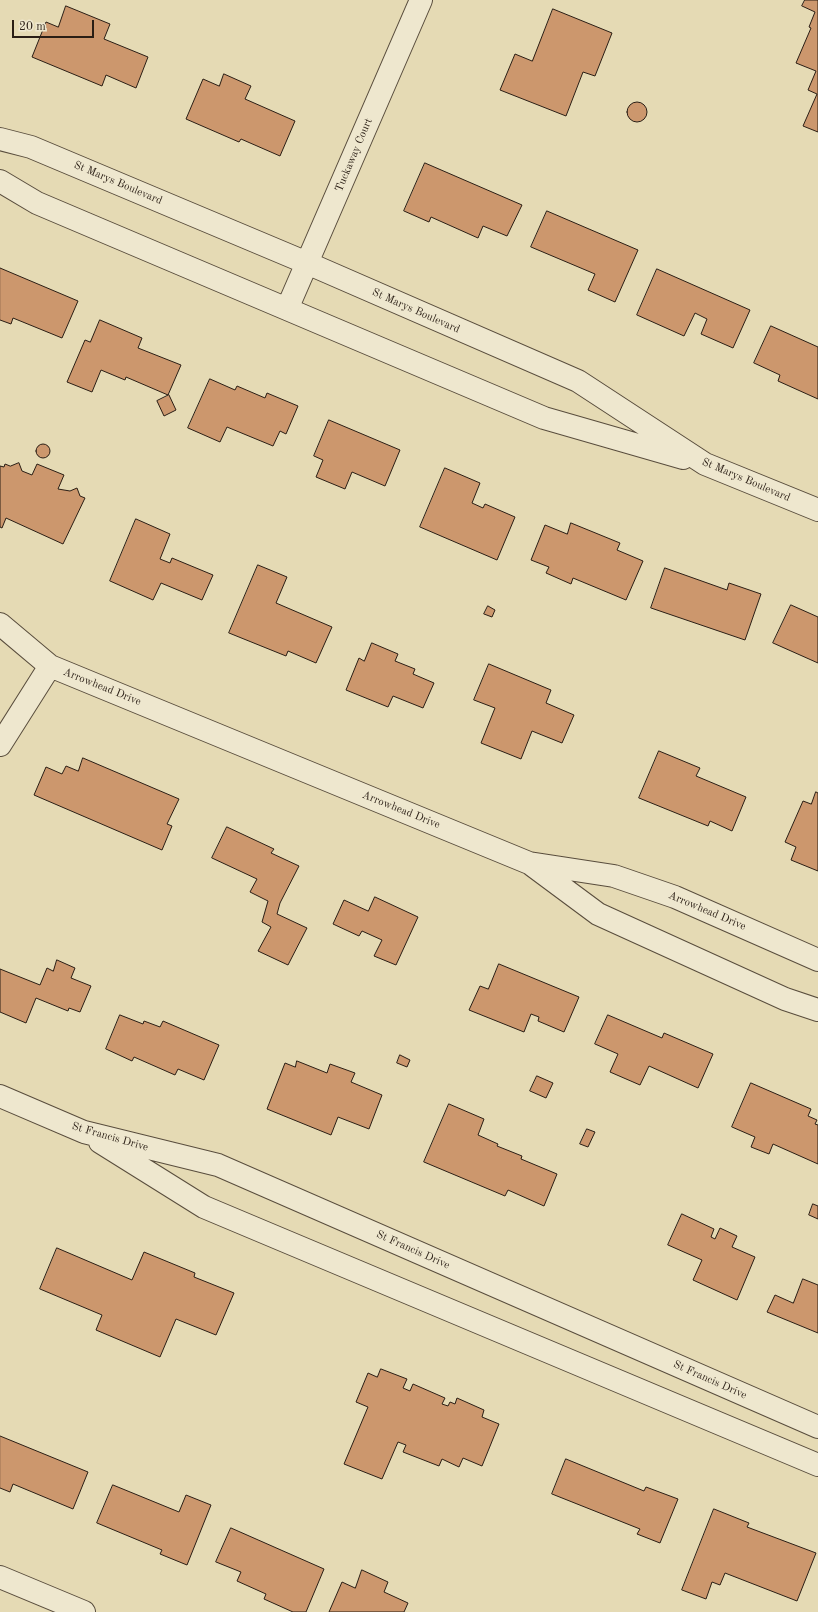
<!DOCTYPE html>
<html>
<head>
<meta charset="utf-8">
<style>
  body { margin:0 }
  #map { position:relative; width:818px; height:1612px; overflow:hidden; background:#e5dab4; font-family:"Old Standard TT",serif }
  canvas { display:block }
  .scale { position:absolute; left:12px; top:20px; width:82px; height:18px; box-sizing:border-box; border:2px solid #2a1e15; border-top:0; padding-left:5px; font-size:12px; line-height:14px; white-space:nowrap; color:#2a1e15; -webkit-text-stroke:3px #eee7ce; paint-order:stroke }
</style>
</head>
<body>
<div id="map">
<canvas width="818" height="1612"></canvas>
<div class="scale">20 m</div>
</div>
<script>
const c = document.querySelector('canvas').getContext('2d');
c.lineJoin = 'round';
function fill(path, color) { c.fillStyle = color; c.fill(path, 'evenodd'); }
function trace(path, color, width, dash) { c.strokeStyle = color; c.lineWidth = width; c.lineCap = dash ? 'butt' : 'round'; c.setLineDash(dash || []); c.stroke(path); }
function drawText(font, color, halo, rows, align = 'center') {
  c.font = font + ' "Old Standard TT",serif'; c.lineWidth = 4; c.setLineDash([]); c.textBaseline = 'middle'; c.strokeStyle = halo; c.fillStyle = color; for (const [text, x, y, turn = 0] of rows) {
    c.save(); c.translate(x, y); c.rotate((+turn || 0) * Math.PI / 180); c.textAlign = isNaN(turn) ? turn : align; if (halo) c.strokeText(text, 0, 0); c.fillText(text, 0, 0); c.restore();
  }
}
const building = new Path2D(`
  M805,0H818V132L803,126L817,94L808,90L816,71L796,63L811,28L809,27L815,12L802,6Z
  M66,6L110,24L104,39L148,57L136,88L106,75L102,86L32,57L46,22L58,27Z
  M553,9L612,33L595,76L583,72L566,116L500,90L515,54L532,61Z
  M224,74L251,86L245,99L295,121L280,156L241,139L239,142L186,119L203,79L219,86Z
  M627 112a10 10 0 1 1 20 0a10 10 0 1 1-20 0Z
  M425,163L522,205L507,236L483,226L478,238L431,217L429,222L404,211Z
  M547,211L638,250L615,302L588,290L595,274L531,247Z
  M0,268L78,301L62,338L13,318L11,324L0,320Z
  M657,269L750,310L733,348L701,334L707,319L695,313L684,336L637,315Z
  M100,320L142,338L138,348L181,365L168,395L126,377L125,380L101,370L92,392L67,382L85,340L90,342Z
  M771,326L818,347V399L778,381L780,375L754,363Z
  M210,379L235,390L237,386L265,398L267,393L298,406L286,434L280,431L273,446L227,427L220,442L188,428Z
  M169,395L176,410L164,416L157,401Z
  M329,420L400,450L385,486L352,472L345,489L316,477L323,460L314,456Z
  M36 451a7 7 0 1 1 14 0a7 7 0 1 1-14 0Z
  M19,463L22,471L32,475L37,464L64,475L58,489L70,491L77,488L80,496L85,498L63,544L6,518L2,528L0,527V466L4,467L5,464L10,466Z
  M445,468L480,483L472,503L483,508L485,504L515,517L497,560L420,527Z
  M136,519L170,534L160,559L170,563L172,558L213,575L202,600L161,583L153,600L110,581Z
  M571,523L620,543L617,550L643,561L626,600L573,578L571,584L546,573L549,567L531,560L545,525L567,534Z
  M258,565L287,577L276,603L332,627L316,663L288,651L286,656L229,633Z
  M665,568L727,590L729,583L761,594L745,640L651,608Z
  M791,605L818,617V663L773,643Z
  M488,606L495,610L492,617L484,614Z
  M372,643L398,654L395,661L415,669L413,674L434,683L423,708L393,696L388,707L346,690L359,658L364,661Z
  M489,664L551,690L546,703L574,715L562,743L532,731L521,759L481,743L495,708L474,700Z
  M659,751L700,768L696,776L746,797L732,831L710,821L708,826L639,798Z
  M83,758L179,799L167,824L172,826L162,850L34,795L46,767L62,774L66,766L78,771Z
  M816,792L818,793V871L791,860L796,847L785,842L803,801L811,804Z
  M227,827L274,849L271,853L299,866L280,903L277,914L307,928L288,965L258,951L271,927L262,922L268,901L250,892L257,879L212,858Z
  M375,897L418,917L396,965L374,956L382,940L362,931L359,936L333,924L344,900L368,911Z
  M57,960L75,968L71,978L91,986L80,1012L69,1008L68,1011L36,998L26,1023L0,1012V969L40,985L47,968L53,971Z
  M499,964L579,997L564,1032L538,1021L539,1017L531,1014L524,1032L469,1010L480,986L488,989Z
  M120,1015L143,1024L144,1021L160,1027L163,1021L219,1045L204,1080L178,1069L175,1075L134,1057L132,1061L106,1049Z
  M608,1015L662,1038L664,1033L713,1054L698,1088L649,1066L640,1085L610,1072L618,1054L595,1044Z
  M400,1055L410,1060L407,1067L397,1063Z
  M297,1061L327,1073L330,1064L355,1073L351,1082L382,1095L369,1129L338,1117L331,1135L267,1109L285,1063L295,1067Z
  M537,1076L553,1083L546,1098L530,1091Z
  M751,1083L811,1109L808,1116L817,1120L815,1124L818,1125V1164L773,1144L769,1154L751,1147L755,1137L732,1127Z
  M449,1104L484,1119L478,1135L498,1144L497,1146L522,1156L521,1159L557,1174L544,1206L508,1190L505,1196L424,1162Z
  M587,1129L595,1132L588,1147L580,1144Z
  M813,1204L818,1206V1219L809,1215Z
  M682,1214L714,1229L711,1237L715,1239L720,1228L737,1236L732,1247L755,1257L737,1300L693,1280L702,1260L668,1245Z
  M57,1248L132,1280L144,1252L195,1273L194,1277L234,1293L216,1335L176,1319L160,1357L96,1330L102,1315L40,1289Z
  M803,1279L818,1285V1333L767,1312L775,1295L793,1303Z
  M381,1369L407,1379L403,1388L410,1391L413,1384L445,1398L442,1404L448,1406L450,1402L455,1404L457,1398L484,1410L482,1417L499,1424L482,1466L463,1458L459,1467L442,1459L439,1466L403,1452L406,1445L398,1442L382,1479L344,1464L368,1407L356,1402L368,1373L377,1377Z
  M0,1436L88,1472L73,1509L13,1484L10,1492L0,1488Z
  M566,1459L644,1491L646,1487L678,1499L660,1543L637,1534L640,1529L552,1494Z
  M113,1485L179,1512L186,1495L211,1505L187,1565L160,1554L162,1550L97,1523Z
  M714,1509L749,1523L747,1527L816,1553L797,1601L725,1573L720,1585L712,1582L706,1599L682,1590Z
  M231,1528L324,1569L306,1612H293L264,1599L266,1594L237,1581L241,1572L216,1562Z
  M362,1570L388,1582L384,1592L408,1603L404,1612H329L342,1582L355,1588Z`);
fill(building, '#cc976d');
trace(building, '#2a1e15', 1);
const minor = new Path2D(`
  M0,139L31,147L307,263L578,381L705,464L818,510
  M0,181L37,203L544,418L683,458
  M287,309L421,0
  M0,624L50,666L529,863L614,876L675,897L818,960
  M0,745L50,666
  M532,865L598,914L785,999L818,1010
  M0,1096L84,1132L218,1165L818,1427
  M100,1142L204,1207L818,1465
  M0,1577L84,1612`);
trace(minor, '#594d3d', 24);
trace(minor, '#eee7ce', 22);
drawText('11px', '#2a1e15', '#eee7ce', [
  ["Tuckaway Court",354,155,-67],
  ["St Marys Boulevard",118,183,23],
  ["St Marys Boulevard",416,311,24],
  ["St Marys Boulevard",746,480,23],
  ["Arrowhead Drive",102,687,22],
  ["Arrowhead Drive",401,810,22],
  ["Arrowhead Drive",707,911,23],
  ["St Francis Drive",110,1137,16],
  ["St Francis Drive",413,1250,24],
  ["St Francis Drive",710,1380,24]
]);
</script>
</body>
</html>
